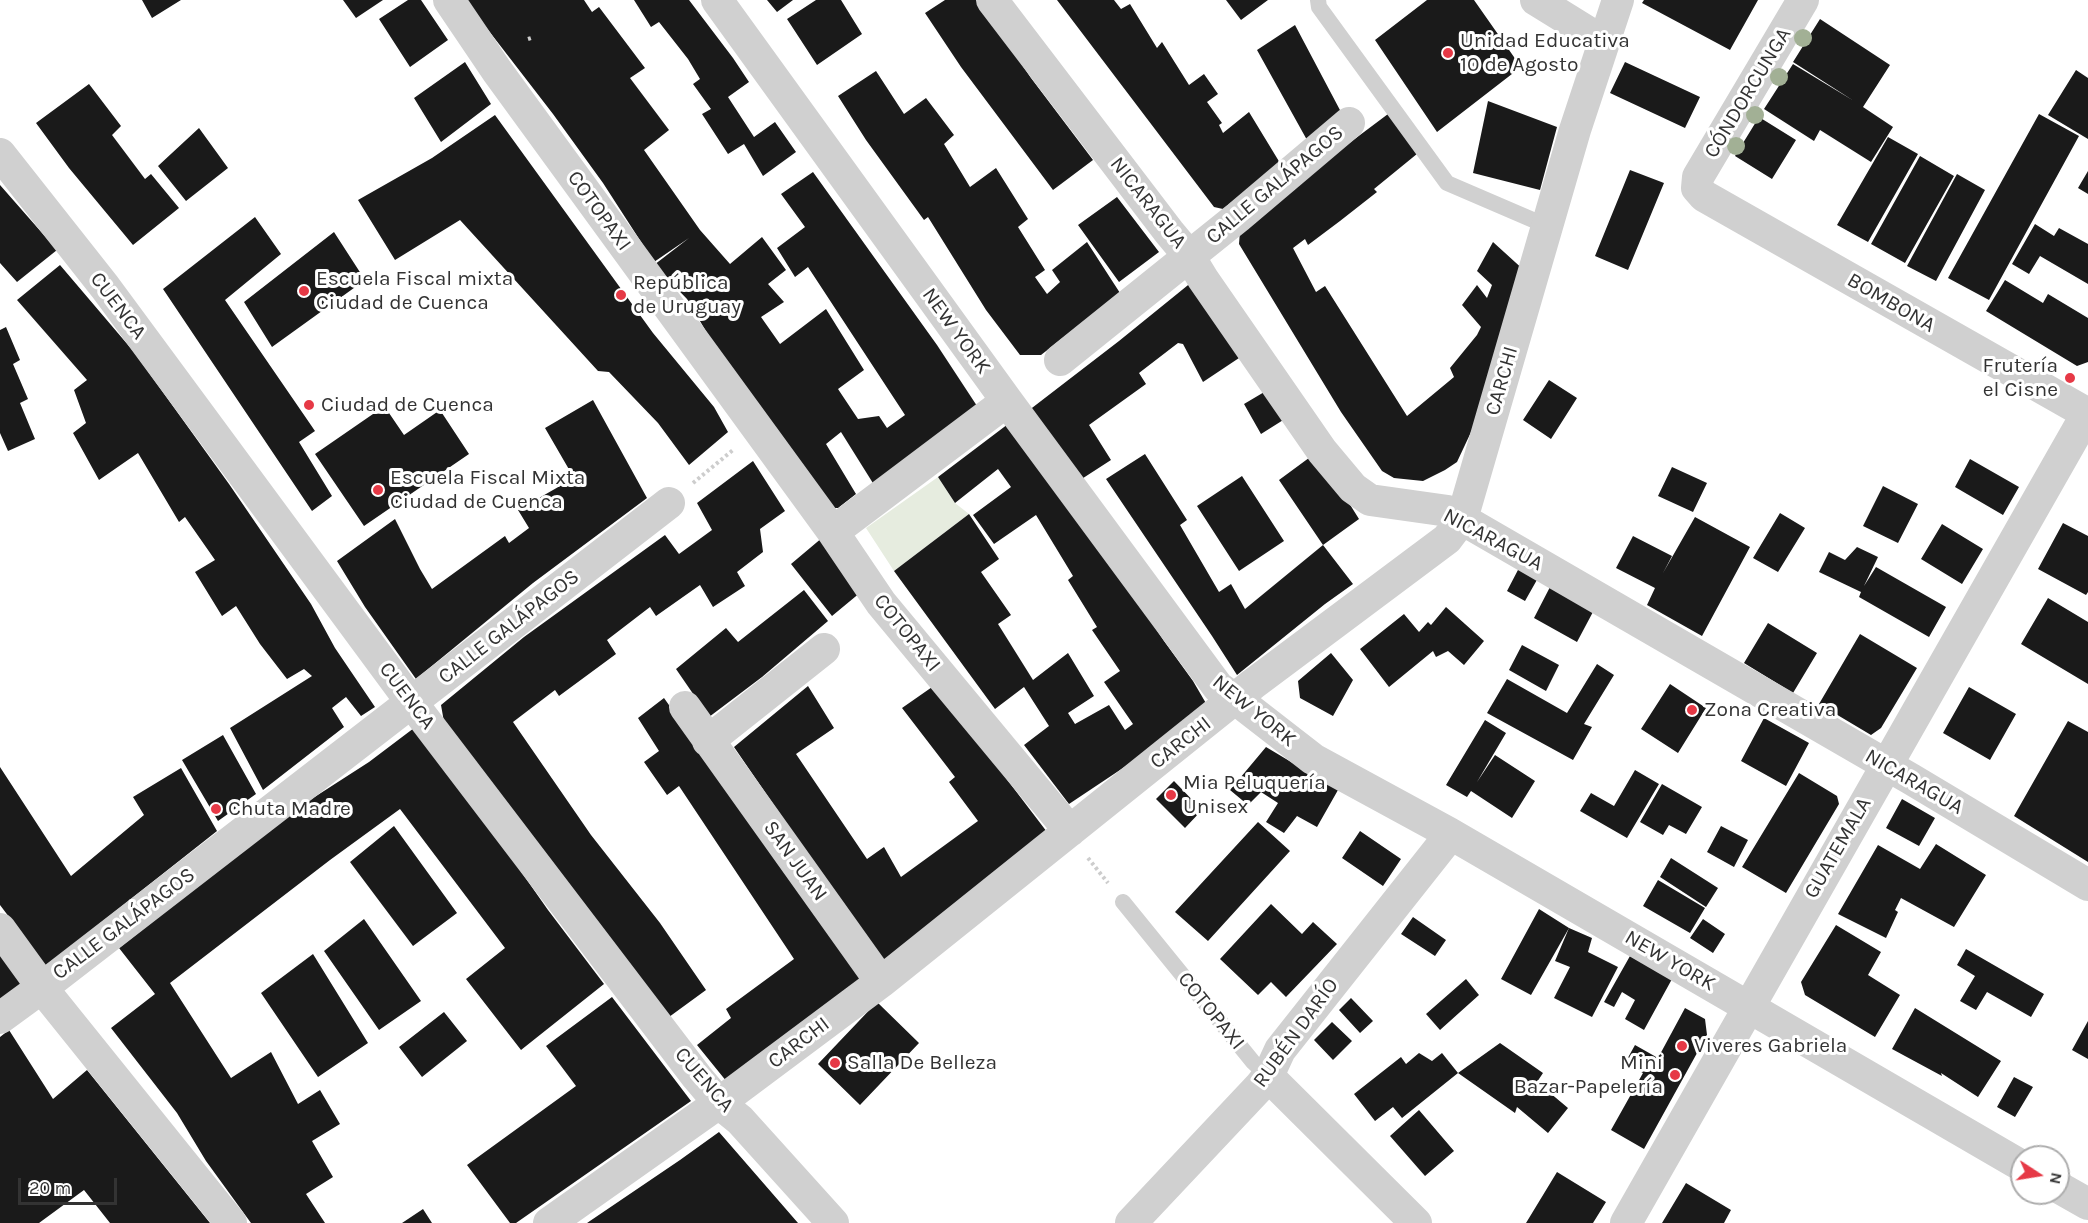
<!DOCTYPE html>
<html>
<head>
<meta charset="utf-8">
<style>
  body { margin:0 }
  #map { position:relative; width:2088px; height:1223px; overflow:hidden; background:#fff; font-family:Karla,sans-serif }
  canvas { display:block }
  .north { position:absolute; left:2010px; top:1145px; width:60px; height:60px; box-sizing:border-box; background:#fff; border:2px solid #adadad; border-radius:50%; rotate:102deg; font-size:16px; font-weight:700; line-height:24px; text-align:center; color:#333 }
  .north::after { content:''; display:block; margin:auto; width:21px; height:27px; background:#e63946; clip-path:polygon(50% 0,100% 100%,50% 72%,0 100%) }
  .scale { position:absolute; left:18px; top:1178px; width:99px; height:27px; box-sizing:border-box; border:3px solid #333; border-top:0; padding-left:8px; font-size:18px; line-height:21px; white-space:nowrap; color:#333; -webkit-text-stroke:4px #fff; paint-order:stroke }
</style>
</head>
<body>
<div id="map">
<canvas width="2088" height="1223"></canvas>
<div class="north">N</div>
<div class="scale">20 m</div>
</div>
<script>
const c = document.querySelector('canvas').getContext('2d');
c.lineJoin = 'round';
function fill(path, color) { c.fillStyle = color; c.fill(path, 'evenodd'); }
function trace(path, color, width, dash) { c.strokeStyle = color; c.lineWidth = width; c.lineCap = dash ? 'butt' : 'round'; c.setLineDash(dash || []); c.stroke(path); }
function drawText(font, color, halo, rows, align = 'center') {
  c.font = font + ' Karla,sans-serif'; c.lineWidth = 6; c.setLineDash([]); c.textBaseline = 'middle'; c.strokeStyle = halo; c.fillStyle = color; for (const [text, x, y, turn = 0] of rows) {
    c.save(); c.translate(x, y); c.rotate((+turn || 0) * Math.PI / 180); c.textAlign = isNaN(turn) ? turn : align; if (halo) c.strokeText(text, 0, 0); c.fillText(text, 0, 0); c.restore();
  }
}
fill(new Path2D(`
  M938,477L955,503L969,514L894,571L866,528Z`), '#e6ecdf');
fill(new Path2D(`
  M142,0H181L152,18Z
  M343,0H383L356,18Z
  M408,0H421L448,40L410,67L379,19Z
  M465,0H584L592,12L599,7L645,68L630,78L669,130L644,150L700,230L730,264L762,237L786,270L768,284L784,302L761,317L780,344L826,309L864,370L838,389L858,419L879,416L887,428L905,415L808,267L795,277L777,248L805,227L781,194L813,172L937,345L979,409L876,488L841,432L826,444L856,494L838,508H826L707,333L687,299L654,265L689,238L654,262L603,183L553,114Z
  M634,0H689L733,58L749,82L728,97L754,137L775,122L796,152L763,176L744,144L728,154L702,114L711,109L693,84L700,79L688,59L659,22L651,27Z
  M767,0H793L777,12Z
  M816,0H841L862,34L817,65L787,19Z
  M945,0H978L1031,78L1093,160L1053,190L961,67L925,13Z
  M1057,0H1114L1121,9L1130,4L1157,48L1162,42L1189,85L1204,74L1218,94L1207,102L1222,123L1219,125L1223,133L1249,112L1280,163L1223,209L1214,207Z
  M1226,0H1268L1241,20Z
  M1427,0H1474L1521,67L1437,132L1375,40Z
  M1644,0H1758L1730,50L1642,3Z
  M1820,19L1890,65L1863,107L1893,127L1871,162L1820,130L1814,141L1764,109L1793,64L1854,101L1793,62Z
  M1295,25L1341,112L1307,140L1257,50Z
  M465,62L491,104L441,142L414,98Z
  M1625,62L1700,97L1685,128L1610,93Z
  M2076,70L2088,78V139L2048,115Z
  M876,71L904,114L926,98L954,135L944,144L970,187L996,168L1028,219L1018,227L1045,270L1035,277L1047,294L1060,282L1052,270L1087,242L1120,293L1041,355H1020L986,310L928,217L924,220L866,140L838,96Z
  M89,84L121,126L112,135L145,179L151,174L179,208L133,245L69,168L36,123Z
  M1488,101L1557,127L1540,190L1473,173Z
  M1392,111L1423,149L1374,189L1377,192L1340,221L1308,245L1305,239L1293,248L1316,292L1325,286L1407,416L1454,377L1450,368L1477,335L1481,327L1462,305L1477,285L1487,298L1492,285L1477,271L1493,242L1526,272L1479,415L1457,462L1445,470L1423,481L1394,478L1382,471L1341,412L1239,244L1240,231L1340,150Z
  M2039,114L2079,136L1989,300L1948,278Z
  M495,115L653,333L714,407L728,432L689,465L658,423L609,372L598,371L460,220L395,260L358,200L432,158Z
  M1759,117L1796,140L1772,179L1735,156Z
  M199,128L228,168L186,201L158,166Z
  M1888,137L1918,154L1868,242L1837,225Z
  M1920,156L1954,176L1905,263L1871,244Z
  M1630,170L1664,183L1628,270L1595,256Z
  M2088,171V194L2078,188Z
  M1957,174L1985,190L1936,281L1907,266Z
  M0,185L57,250L17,282L0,263Z
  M1117,197L1159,252L1119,282L1078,225Z
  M255,217L281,254L225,300L315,431L299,442L332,496L312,511L163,289Z
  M2035,224L2054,236L2059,228L2088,244V284L2040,256L2029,274L2012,264Z
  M334,232L365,280L272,347L244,302Z
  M60,265L134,352L229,484L311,604L335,648L375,707L361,716L346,697L332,708L344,727L263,790L230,728L312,676L304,669L287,679L260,644L236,606L222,616L195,572L215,560L185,517L179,522L138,453L99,480L73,433L86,423L74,390L87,380L17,300Z
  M1198,277L1245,354L1203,382L1183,344L1178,343L1139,373L1146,384L1089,425L1111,460L1077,482L1028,411L1119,341Z
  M2005,280L2043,303L2048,294L2088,318V362L2077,366L1986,311Z
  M6,327L20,360L13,364L28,399L20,403L35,439L8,451L0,433V330Z
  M1549,380L1577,398L1551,439L1523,420Z
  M1271,388L1288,417L1261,434L1244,404Z
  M593,400L647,498L533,583L416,679L365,607L337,561L395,519L420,569L432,589L505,536L509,543L529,528L518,510L574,478L545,428Z
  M440,410L469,454L364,526L315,454L373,414L389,413L404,435Z
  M1016,418L1164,641L1193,681L1207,705L1141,756L1069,804L1024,745L1049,726L1024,687L995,709L894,571L969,514L999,559L981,572L1011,615L998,624L1033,680L1068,653L1094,696L1068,713L1075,724L1109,705L1125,730L1133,724L1104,682L1120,671L1092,630L1097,627L1068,580L1073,576L1036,515L994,544L973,515L1011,487L998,469L955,503L938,477Z
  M1317,452L1359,519L1323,545L1279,480Z
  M1145,454L1187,520L1180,525L1219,592L1231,584L1245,609L1323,545L1353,584L1325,604L1237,675L1212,636L1106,479Z
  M1970,459L2019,487L2003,515L1955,487Z
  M753,461L785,511L760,529L763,552L737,572L745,586L713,607L700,585L656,616L650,607L607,640L616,654L559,696L555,690L513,722L591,835L660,923L706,990L669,1017L444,722L441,705L524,637L665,535L679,554L712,530L697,503Z
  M1672,467L1707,483L1693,512L1658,496Z
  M1242,476L1284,541L1239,571L1197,506Z
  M1883,486L1918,504L1898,543L1863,526Z
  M1780,513L1805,528L1778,572L1753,558Z
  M1695,517L1750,547L1702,636L1647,605L1655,588L1616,568L1633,536L1672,556L1663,573Z
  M2063,523L2088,536V592L2086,595L2038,569Z
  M1942,524L1983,549L1962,584L1921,559Z
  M829,532L867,587L832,616L791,564Z
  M1857,547L1878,557L1864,586L1876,567L1946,607L1929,637L1859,597L1861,592L1819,572L1829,552L1845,560Z
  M1519,568L1538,578L1525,601L1507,591Z
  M1550,587L1594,610L1577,642L1534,618Z
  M804,590L828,621L762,677L709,717L676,669L726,628L738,642Z
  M2048,598L2088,622V684L2021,644Z
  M1446,607L1484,641L1464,665L1448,651L1436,657L1433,651L1389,687L1360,649L1404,614L1419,632L1428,622L1431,625Z
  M1768,623L1817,653L1793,693L1744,663Z
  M1860,634L1917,668L1881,728L1871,735L1819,704Z
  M1522,645L1559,665L1546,691L1509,670Z
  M1331,653L1353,680L1333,716L1300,698L1298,681Z
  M1597,664L1614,675L1584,724L1592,727L1573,760L1487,713L1507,679L1567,713Z
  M1670,684L1706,708L1678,753L1641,729Z
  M935,685L1047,832L883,964L734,747L808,686L834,728L796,754L867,859L884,847L901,877L978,821L949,782L955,777L902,708Z
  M1969,687L2016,714L1990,760L1943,733Z
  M664,698L864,981L727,1082L697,1045L731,1018L726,1009L794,959L679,786L667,795L644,762L659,751L638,718Z
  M1764,718L1809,743L1786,786L1741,761Z
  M1485,720L1506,733L1477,782L1495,755L1535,781L1512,818L1471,791L1467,797L1446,785Z
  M2068,721L2088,732V862L2014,816Z
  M418,725L548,910L604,984L521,1050L466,979L505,948L400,809L330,860L170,983L231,1078L271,1052L298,1104L320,1090L340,1124L312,1141L333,1177L306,1194L325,1223H251L206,1161L177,1113L111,1028L155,994L119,948L296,809L369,762Z
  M223,735L256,794L218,821L182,760Z
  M1266,747L1338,790L1317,827L1297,816L1284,833L1266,822L1278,803L1261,792L1248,805L1230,790Z
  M0,767L71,876L144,815L133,797L181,768L217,831L46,966L0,905Z
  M1635,770L1659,784L1627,838L1580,811L1591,793L1614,806Z
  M1799,773L1837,796L1839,804L1786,893L1742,867Z
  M1174,781L1202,810L1185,828L1156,799Z
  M1662,784L1702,807L1686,834L1669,825L1663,835L1640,822Z
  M1902,799L1935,818L1919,846L1886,828Z
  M1258,822L1290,851L1208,941L1175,912Z
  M394,826L457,913L413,946L350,862Z
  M1721,826L1748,840L1734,867L1707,852Z
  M1360,831L1401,859L1383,886L1342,858Z
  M1936,844L1986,875L1954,927L1901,898L1895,910L1898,912L1886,938L1838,914L1878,845L1920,869Z
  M1671,858L1718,888L1706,907L1660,877Z
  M1658,880L1705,908L1690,933L1643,906Z
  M1271,904L1302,934L1313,922L1337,944L1286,997L1271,982L1258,995L1220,959Z
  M1539,909L1569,928L1531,995L1501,979Z
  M1413,917L1446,940L1435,956L1401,934Z
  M364,919L421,1001L379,1030L324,951Z
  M1703,919L1725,934L1713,953L1690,938Z
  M1836,925L1881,952L1868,975L1900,995L1875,1037L1805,995L1801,982Z
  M1569,928L1592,938L1588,952L1618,967L1592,1017L1554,998L1570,967L1555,961Z
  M0,941L29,980L0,1000Z
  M1966,949L2044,994L2031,1017L1987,992L1976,1010L1960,1001L1975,976L1957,965Z
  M313,954L368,1043L318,1077L261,993Z
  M1630,956L1672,979L1644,1030L1625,1019L1635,1000L1622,992L1614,1007L1604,1002Z
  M1466,979L1479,995L1440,1030L1426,1014Z
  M612,997L691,1101L516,1223H510L467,1165L576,1086L546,1046Z
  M1351,998L1373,1021L1360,1033L1339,1010Z
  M877,1002L919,1043L860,1105L818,1064Z
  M1685,1008L1705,1019L1707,1035L1644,1149L1611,1130L1643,1073L1625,1063L1635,1045L1658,1058Z
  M1915,1008L2001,1061L1978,1097L1941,1073L1942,1076L1892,1049Z
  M444,1012L467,1041L422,1077L399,1047Z
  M2088,1021V1059L2072,1050Z
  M1332,1022L1352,1041L1333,1060L1314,1040Z
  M9,1030L53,1099L87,1070L210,1223H110L84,1190L39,1223H0V1037Z
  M1500,1043L1543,1073L1537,1082L1568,1108L1548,1133L1517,1107L1515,1113L1458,1073Z
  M1419,1053L1432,1061L1442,1053L1458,1073L1402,1118L1393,1107L1375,1121L1354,1094L1401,1057L1406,1064Z
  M2014,1077L2033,1087L2015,1117L1997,1107Z
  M1419,1110L1454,1151L1425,1176L1390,1136Z
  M719,1132L798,1223H587L680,1160Z
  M1557,1172L1606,1202L1593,1223H1526Z
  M1686,1183L1731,1210L1724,1223H1662Z
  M423,1209L432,1223H402Z`), '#1a1a1a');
trace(new Path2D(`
  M528,39L531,38
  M693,483L733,450
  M1088,858L1108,883`), '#cdcdcd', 4, [3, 3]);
trace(new Path2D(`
  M1318,0L1319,7L1447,183L1547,226
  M1123,902L1253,1062L1268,1076`), '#d0d0d0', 16);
trace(new Path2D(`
  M449,0L497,71L833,532L881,603L1070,831
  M717,0L1007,401L1218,687L1246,707L1313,759L1449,833L2022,1166
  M992,0L1169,232L1189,256L1203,279L1322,451L1353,488L1370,500L1448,511L1453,514L1911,779L2088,885
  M1536,0L1604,42
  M1803,0L1698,177L1697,188L1704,196L2088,414
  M0,154L105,287L412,703L697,1077L719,1103L740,1120L833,1223
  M1060,360L1238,217L1349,123
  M833,532L1007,401
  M685,707L881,982
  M708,741L824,649
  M0,929L50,998L231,1223
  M0,1018L52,980L669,503
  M1268,1076L1416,1223
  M2058,1187L2088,1204
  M549,1223L719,1103L881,982L1253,684L1447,539L1462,519L1575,130L1618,0
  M1131,1223L1260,1086L1268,1076L1280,1050L1443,844L1449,833
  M1626,1223L2088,412`), '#d0d0d0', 32);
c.fillStyle = '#a2b095';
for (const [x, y] of [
  [1803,38],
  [1779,77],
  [1755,115],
  [1736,146]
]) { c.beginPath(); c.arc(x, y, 9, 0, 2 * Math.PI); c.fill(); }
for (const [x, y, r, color] of [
  [1448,53,6,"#e63946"],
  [304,291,6,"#e63946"],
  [621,295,6,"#e63946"],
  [2070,378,6,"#e63946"],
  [309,405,6,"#e63946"],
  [378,490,6,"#e63946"],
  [1692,710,6,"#e63946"],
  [1171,795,6,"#e63946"],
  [216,809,6,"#e63946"],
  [1682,1046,6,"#e63946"],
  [835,1063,6,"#e63946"],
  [1675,1075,6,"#e63946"]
]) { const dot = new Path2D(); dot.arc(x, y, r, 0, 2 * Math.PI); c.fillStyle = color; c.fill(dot); trace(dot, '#fff', 2); }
drawText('21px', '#333', '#fff', [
  ["Unidad Educativa",1460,41],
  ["10 de Agosto",1460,65],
  ["Escuela Fiscal mixta",316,279],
  ["Ciudad de Cuenca",316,303],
  ["República",633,283],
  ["de Uruguay",633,307],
  ["Frutería",2058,366,"right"],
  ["el Cisne",2058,390,"right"],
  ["Ciudad de Cuenca",321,405],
  ["Escuela Fiscal Mixta",390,478],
  ["Ciudad de Cuenca",390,502],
  ["Zona Creativa",1704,710],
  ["Mia Peluquería",1183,783],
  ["Unisex",1183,807],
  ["Chuta Madre",228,809],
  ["Viveres Gabriela",1694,1046],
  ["Salla De Belleza",847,1063],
  ["Mini",1663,1063,"right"],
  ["Bazar-Papelería",1663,1087,"right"]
], 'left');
drawText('21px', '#333', '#fff', [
  ["CÓNDORCUNGA",1748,93,-59],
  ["CALLE GALÁPAGOS",1275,185,-40],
  ["NICARAGUA",1148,203,52],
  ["COTOPAXI",599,211,54],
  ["BOMBONA",1891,303,30],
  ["CUENCA",118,306,53],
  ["NEW YORK",956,331,54],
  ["CARCHI",1502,381,-74],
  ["NICARAGUA",1493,540,28],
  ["CALLE GALÁPAGOS",509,627,-38],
  ["COTOPAXI",907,633,51],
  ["CUENCA",407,696,53],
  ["NEW YORK",1254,711,39],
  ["CARCHI",1181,743,-38],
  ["NICARAGUA",1914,782,30],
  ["GUATEMALA",1838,848,-60],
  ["SAN JUAN",795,861,54],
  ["CALLE GALÁPAGOS",124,924,-37],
  ["NEW YORK",1670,961,30],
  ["COTOPAXI",1211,1011,51],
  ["RUBÉN DARÍO",1296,1033,-54],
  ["CARCHI",799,1043,-37],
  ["CUENCA",704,1080,49]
]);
</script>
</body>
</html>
